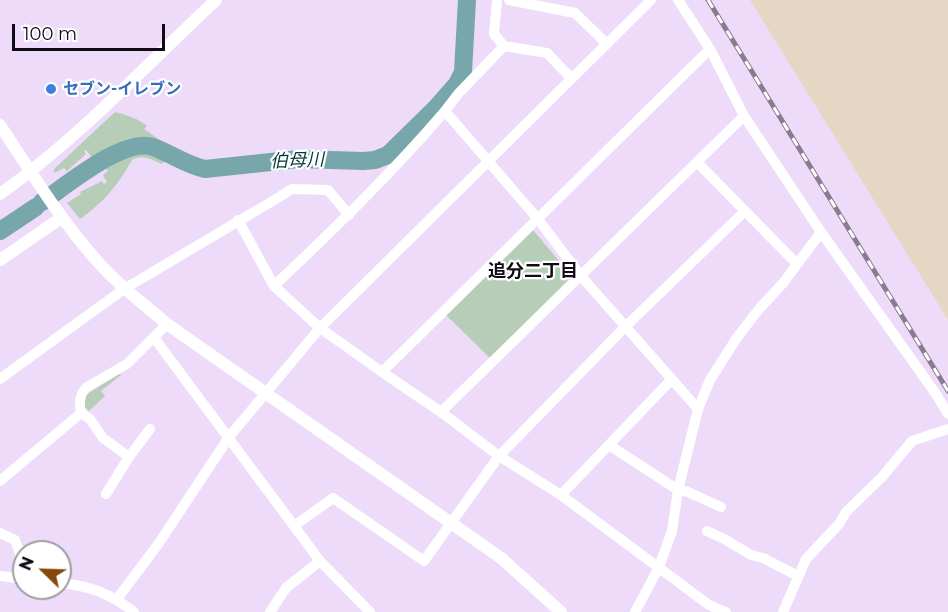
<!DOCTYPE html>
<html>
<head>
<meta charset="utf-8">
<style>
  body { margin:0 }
  #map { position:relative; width:948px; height:612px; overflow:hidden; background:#eedbfa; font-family:Montserrat,sans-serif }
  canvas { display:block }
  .north { position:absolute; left:12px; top:540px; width:60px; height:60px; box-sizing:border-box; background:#fff; border:2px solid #a09da1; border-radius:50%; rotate:293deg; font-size:16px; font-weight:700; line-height:24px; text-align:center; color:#110b15 }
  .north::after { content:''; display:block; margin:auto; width:21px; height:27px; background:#87490b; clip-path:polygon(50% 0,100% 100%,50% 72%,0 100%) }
  .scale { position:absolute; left:12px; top:24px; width:153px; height:27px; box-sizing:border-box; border:3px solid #110b15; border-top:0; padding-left:8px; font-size:18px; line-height:21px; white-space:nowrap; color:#110b15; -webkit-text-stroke:4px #fff; paint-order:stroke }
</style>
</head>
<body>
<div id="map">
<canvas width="948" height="612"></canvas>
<div class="north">N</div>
<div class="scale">100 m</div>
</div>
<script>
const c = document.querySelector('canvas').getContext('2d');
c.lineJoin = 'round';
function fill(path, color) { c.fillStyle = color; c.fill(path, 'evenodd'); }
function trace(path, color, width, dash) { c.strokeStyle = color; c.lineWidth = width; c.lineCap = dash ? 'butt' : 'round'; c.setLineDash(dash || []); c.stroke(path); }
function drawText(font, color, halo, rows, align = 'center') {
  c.font = font + ' Montserrat,"Noto Sans JP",sans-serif'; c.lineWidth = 4.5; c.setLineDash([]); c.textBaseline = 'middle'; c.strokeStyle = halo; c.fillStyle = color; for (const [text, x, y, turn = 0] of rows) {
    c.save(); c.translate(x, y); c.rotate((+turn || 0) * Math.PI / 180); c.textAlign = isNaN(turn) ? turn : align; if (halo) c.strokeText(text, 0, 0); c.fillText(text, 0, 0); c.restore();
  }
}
fill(new Path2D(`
  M750,0H948V320Z`), '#e5d7c4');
fill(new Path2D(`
  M115,112C127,115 137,118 147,126L144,129L161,141C134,132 115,145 93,159L86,150L84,151L86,154L67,171L64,168L54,173V169Z
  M143,153L166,161L161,164C152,159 141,154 132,160C118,185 103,203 80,219L67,203L81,194L80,192L102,181L104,184L107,182L103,175L108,171L106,169L127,156Z
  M533,230L570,274V278L490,358L446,315Z
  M120,373L121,375L101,391L105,396L89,411L84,406L86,395Z`), '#b6cdb7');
trace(new Path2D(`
  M42,202C67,185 124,137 153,147C172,154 186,165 205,169L299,159L363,161L375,160L388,155L436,108L457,84L463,72L467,0
  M0,231L36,207`), '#77a7aa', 18);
trace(new Path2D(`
  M497,0L494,34L504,46
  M509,0L575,13L606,43
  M678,0L710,49L744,116L821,232L936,394L948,414
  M710,49L382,372L441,412L499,456L561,495L709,605L726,612
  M571,78L547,53L504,46L458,94L445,111L537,218L581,276L698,409
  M697,162L745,211
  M238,220L274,286L320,328L382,372
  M274,286C333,230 392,173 445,111
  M155,339L320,561L370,612
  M0,379L124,289L276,199L292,189L328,190L349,215
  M441,412L744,116
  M81,413L90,419L103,438L129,457
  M609,445L678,490L688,492L721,507
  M0,481L81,413C79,403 79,394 87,387L127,364L167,324
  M106,494L129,457L150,429
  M561,495L671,380
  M294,526L333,498L424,561L499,456L624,328L745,211L796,263
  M707,531L726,540L751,555L763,558L798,576
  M0,533L15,540L24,565
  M0,576L24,579
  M60,583C91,586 109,593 134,612
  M117,599L159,543L229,437L320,328L651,0
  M270,612L286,588L320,561
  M635,612L659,567L672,531L678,490L698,409L710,380L736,339L759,309L784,282L821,232
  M783,612L806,559L839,524L846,512L882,477L912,441L948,429`), '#fff', 10);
trace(new Path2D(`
  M0,125C31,172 61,221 99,263C119,286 144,304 167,324L501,558L561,612
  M0,194C79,138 145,66 216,0
  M0,260L61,218`), '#fff', 12);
const rail = new Path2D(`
  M708,0L948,391`);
trace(rail, '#897c91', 5);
trace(rail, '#fff', 3, [9]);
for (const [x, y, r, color] of [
  [51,89,6,"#3f7fe0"]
]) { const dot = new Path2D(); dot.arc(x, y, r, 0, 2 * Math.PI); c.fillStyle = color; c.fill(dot); trace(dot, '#fff', 2); }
drawText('bold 16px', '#366cbe', '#fff', [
  ["セブン-イレブン",63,89]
], 'left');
drawText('italic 18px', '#053739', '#fff', [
  ["伯母川",297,161,-2]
]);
drawText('bold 18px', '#110b15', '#fff', [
  ["追分二丁目",533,272]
]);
</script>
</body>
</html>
